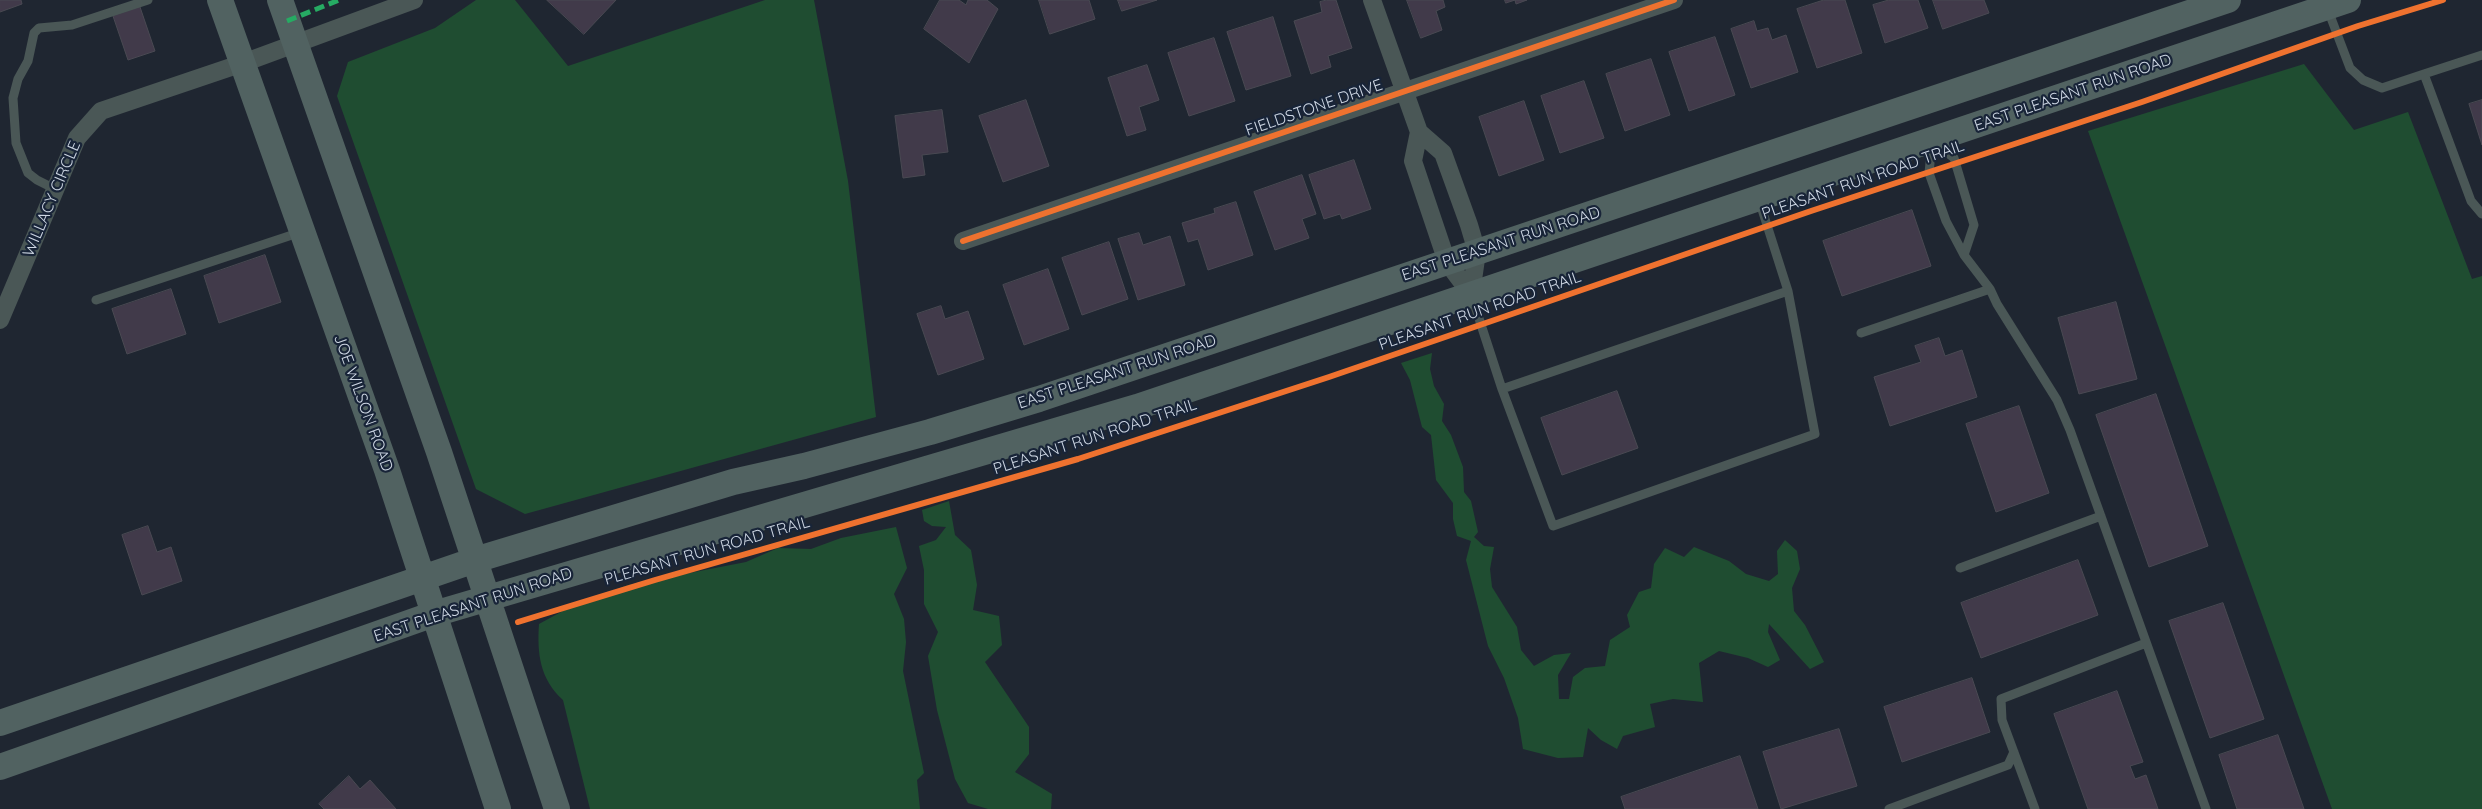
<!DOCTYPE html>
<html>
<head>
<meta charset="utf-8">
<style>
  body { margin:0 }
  canvas { display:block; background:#1f2631 }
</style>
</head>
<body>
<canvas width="2482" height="809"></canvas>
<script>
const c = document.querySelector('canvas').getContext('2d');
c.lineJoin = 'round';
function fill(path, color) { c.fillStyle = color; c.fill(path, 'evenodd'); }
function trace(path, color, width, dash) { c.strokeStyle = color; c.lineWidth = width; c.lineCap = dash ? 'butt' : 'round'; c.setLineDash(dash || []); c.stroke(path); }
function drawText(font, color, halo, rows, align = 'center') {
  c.font = font + ' Quicksand,sans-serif'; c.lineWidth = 4.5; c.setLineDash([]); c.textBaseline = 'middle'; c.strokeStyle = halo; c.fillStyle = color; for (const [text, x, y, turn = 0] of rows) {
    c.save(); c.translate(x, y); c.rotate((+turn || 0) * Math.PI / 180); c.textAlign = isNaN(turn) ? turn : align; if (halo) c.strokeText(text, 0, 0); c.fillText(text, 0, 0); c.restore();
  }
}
fill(new Path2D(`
  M476,0H515L568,66L765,0H814L848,181L876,417L525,514L476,489L337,96L348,62L435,28Z
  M2304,64L2354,130L2408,112L2472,279L2482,276V809H2332L2088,131Z
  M1432,353L1430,369L1434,386L1444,404L1442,421L1451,435L1463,467L1464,492L1471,501L1478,532L1474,537L1484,546L1494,547L1490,569L1492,587L1517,627L1521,650L1534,666L1554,655L1571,653L1558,675L1559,699H1569L1573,677L1585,668L1605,666L1610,640L1630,627L1627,615L1639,592L1651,588L1654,564L1665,548L1684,557L1694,547L1729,561L1746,574L1769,581L1778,574L1777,551L1785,540L1797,551L1800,569L1792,588L1794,611L1805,625L1824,662L1810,669L1769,624L1768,632L1780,660L1768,667L1748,658L1719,651L1699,663L1703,702L1673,699L1650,704L1655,727L1623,736L1617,749L1601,740L1588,728L1583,757L1558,758L1523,749L1518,718L1504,678L1488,646L1466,560L1471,541L1457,536L1453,519V503L1436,480L1431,435L1422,427L1410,380L1401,363Z
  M949,501L955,535L971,550L977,585L973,610L999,616L1002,645L985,662L1029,727V754L1015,772L1052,794L1051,809H988L968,803L955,779L937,710L928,656L938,632L924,604V570L919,546L936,540L946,527L932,526L924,521L922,510Z
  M896,527L907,568L894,594L904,619L906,642L903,671L924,773L917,780L920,809H590L563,700C540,679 537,654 539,624L572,606L628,585L746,562L778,548L811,549L841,538Z`), '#1f4d31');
const building = new Path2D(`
  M0,0H21L22,4L0,12Z
  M547,0H616L584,34Z
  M940,0H959L966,5L968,0H987L998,9L969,63L924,29Z
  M1039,0H1089L1095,19L1050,34Z
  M1118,0H1157L1122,11Z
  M1327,0H1336L1352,48L1328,56L1331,67L1311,74L1294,21L1322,12L1320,2Z
  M1407,0H1443L1445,7L1436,11L1442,30L1421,38Z
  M1505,0H1527L1516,4L1515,0L1506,3Z
  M1824,0H1845L1862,53L1817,68L1797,9Z
  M1889,0H1918L1928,28L1885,43L1873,5Z
  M1933,0H1984L1989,13L1943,29Z
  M140,7L155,51L128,60L113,16Z
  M1273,17L1291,76L1246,90L1227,32Z
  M1754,21L1757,31L1768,28L1772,40L1786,35L1798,72L1751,88L1731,29Z
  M1715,37L1735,95L1689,111L1669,52Z
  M1214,38L1235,101L1189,116L1168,53Z
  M1651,59L1670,115L1625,131L1606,74Z
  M1147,65L1159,100L1139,107L1146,130L1127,136L1108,78Z
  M1584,81L1604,138L1560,153L1541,96Z
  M1026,100L1049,166L1003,182L979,116Z
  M2482,100V145L2469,104Z
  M1524,101L1544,160L1499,176L1479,117Z
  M942,110L948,152L922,155L925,175L903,178L895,116Z
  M1354,160L1371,209L1342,219L1340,214L1324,219L1309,175Z
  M1302,175L1316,214L1302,219L1309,238L1275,250L1254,192Z
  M1236,202L1253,255L1208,270L1198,239L1188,242L1182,223L1215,213L1214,209Z
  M1912,210L1931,266L1842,296L1823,241Z
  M1139,233L1143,245L1170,236L1185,285L1138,300L1118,239Z
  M1109,242L1128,299L1082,315L1062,258Z
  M265,255L281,302L219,323L204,276Z
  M1048,269L1069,329L1024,345L1003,285Z
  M171,289L186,334L127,354L112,309Z
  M2116,302L2137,379L2079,394L2058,318Z
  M941,306L945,319L968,311L984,359L938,375L917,314Z
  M1939,338L1945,356L1962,350L1977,397L1890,426L1874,377L1921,362L1915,346Z
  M1617,391L1638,448L1562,475L1541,418Z
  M2156,394L2208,546L2149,567L2096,415Z
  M2019,406L2049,493L1996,512L1966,424Z
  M148,526L157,552L171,547L182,581L142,595L122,535Z
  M2078,560L2098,615L1981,658L1961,603Z
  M2223,603L2264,719L2210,738L2169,621Z
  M1972,678L1990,732L1902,762L1884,707Z
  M2117,691L2143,762L2130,766L2135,779L2146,775L2158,809H2088L2054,714Z
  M1839,729L1857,786L1781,809L1763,752Z
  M2278,735L2304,809H2237L2219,755Z
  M1740,756L1758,809H1625L1621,797Z
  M349,776L360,789L370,780L396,809H324L319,804Z`);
fill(building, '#413a4a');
trace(building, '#494952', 1);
trace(new Path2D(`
  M2328,10L2350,68L2363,80L2382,88L2424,74L2471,201L2482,214
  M2424,74L2482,55
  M1932,143L1929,173L1946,221L1964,255L1990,289L1997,304L2057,400L2070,430L2206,809
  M1936,144L1954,158L1974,225L1964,255
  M55,189L37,180L28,173L16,143L13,98L18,79L28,61L34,33L39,28L72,25L148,0
  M1472,297L1502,389L1788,291L1759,200
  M96,300L301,232
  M1861,333L1990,289
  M1502,389L1553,526L1815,434L1788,291
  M1960,568L2101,516
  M1889,809L2008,765L2014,752
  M2035,809L2002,720L2001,699L2146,643`), '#4a5756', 9);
trace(new Path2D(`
  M1372,0L1419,132L1443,153L1469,225L1477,252L1471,294
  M1419,132L1413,161L1447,262L1471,294
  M963,241L1674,0
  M0,320L77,138L101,111L243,63L414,0`), '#4a5756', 18);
trace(new Path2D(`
  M220,0L387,470L498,809
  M280,0L439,452L557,809
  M0,723L475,560L733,482L804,466L930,432L1039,399L2228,0
  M0,767L434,614L1137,407L2348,0`), '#516261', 26);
trace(new Path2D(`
  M287,21L339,0`), '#26ab63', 5, [10, 5]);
trace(new Path2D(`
  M963,241L1674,0
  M518,622L655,580L1078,459L1329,377L1811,211L2142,102L2358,26L2443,0`), '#ef722f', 6);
drawText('16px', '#cdd6e3', '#182438', [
  ["EAST PLEASANT RUN ROAD",2073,93,-19],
  ["FIELDSTONE DRIVE",1314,108,-19],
  ["PLEASANT RUN ROAD TRAIL",1863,180,-19],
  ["WILLACY CIRCLE",52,199,-67],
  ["EAST PLEASANT RUN ROAD",1501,244,-18],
  ["PLEASANT RUN ROAD TRAIL",1480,311,-19],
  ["EAST PLEASANT RUN ROAD",1117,372,-18],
  ["JOE WILSON ROAD",363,403,70],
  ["PLEASANT RUN ROAD TRAIL",1095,437,-18],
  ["PLEASANT RUN ROAD TRAIL",707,551,-16],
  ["EAST PLEASANT RUN ROAD",473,605,-18]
]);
</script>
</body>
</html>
